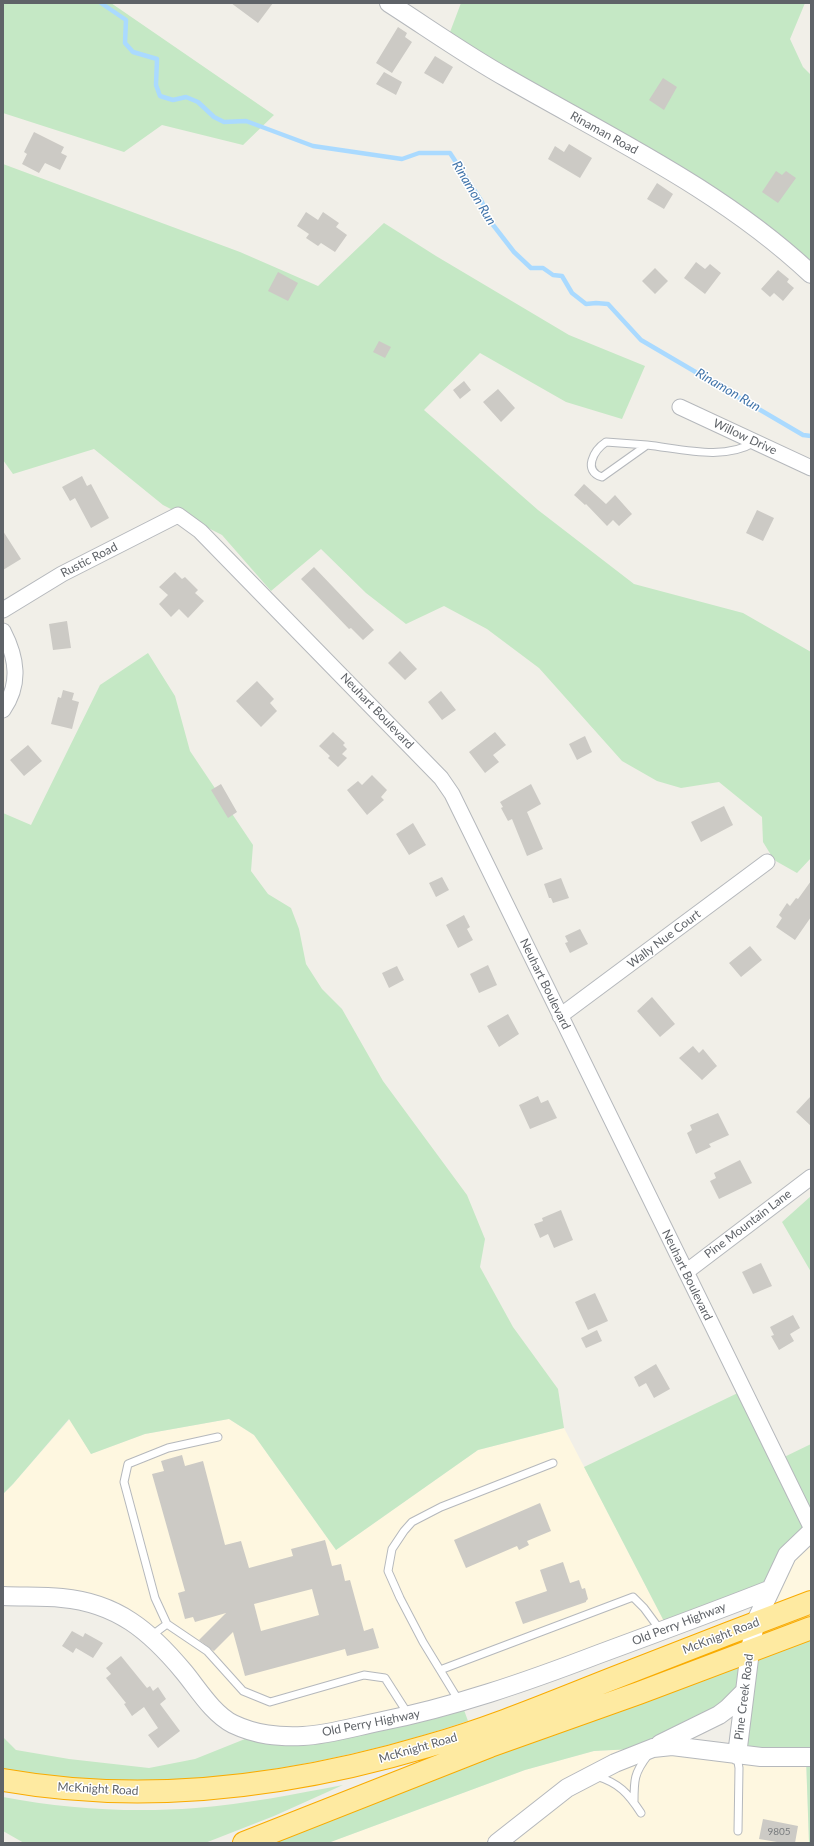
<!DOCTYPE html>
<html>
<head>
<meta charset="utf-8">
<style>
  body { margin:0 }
  #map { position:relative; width:814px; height:1846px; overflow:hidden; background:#f1efe8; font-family:Lato,sans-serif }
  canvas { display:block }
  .frame { position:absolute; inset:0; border:4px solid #5f6368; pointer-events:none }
</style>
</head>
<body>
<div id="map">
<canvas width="814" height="1846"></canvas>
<div class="frame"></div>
</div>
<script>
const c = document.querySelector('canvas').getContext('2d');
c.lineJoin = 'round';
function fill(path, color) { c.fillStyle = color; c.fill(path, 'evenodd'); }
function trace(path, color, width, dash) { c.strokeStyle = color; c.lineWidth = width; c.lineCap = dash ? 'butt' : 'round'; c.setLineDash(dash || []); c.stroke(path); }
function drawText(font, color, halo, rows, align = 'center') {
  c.font = font + ' Lato,sans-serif'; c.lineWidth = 3; c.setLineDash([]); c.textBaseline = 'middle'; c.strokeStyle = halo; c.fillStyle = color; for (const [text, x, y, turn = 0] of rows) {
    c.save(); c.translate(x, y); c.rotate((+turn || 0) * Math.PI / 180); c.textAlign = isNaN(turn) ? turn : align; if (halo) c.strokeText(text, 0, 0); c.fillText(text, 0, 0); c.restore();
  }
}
fill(new Path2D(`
  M70,1419L91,1454L145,1434L229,1419L254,1435L336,1550L478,1450L564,1428L668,1629L521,1684L305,1736L230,1722L125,1617L3,1596V1494L13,1484Z
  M811,1532V1602L755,1623Z
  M653,1748L806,1758L809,1843H328L525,1770L594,1751Z`), '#fef7e0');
fill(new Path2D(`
  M3,3H111L274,115L243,145L162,125L124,152L3,113Z
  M461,3H805L790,39L803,67L811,75V274L762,232L447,40Z
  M3,164L240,252L318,286L384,223L436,256L569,335L645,366L622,419L566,402L480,353L424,410L538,510L634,584L743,613L811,652V858L797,873L774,860L763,842L762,817L719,782L681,788L657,781L622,761L539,668L487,629L444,606L406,624L366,593L321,549L271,591L222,535L163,505L94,449L13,474L3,460Z
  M148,653L175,696L190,751L253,845L251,871L268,894L291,908L299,929L306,964L322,989L342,1009L383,1081L467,1195L485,1239L480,1267L513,1327L558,1389L564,1428L478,1450L336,1550L254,1435L229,1419L145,1434L91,1454L69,1419L13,1484L3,1494V813L31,825L100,685Z
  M811,1196V1272L782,1222Z
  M744,1390L778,1460L811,1444V1532L769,1590L668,1629L584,1467Z
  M811,1628V1843H809L806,1758L737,1755L745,1692L653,1748L594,1751L525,1770L328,1843H244Z
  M464,1710L468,1721C362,1757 235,1782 123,1782C83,1783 42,1775 3,1769V1737L16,1750L69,1759L149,1768L195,1759L245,1739L261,1743L314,1739Z
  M343,1785L274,1816L205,1843H24L3,1831V1797C66,1809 132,1813 196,1808C246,1804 295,1794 343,1785Z`), '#c5e8c5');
trace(new Path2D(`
  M101,3L126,20L125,43L133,52L157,59L156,85L160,96L173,100L186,97L198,102L214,117L224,122L246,121L313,146L402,159L419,153H450L482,202L490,221L514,252L531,268H543L553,275L562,276L572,293L586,304L596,303L608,304L641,340L803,435L811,436`), '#aadaff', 4.5);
fill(new Path2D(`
  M231,3H273L258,23Z
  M398,27L407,33L405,37L412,42L392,73L376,63Z
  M435,56L453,67L443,84L424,73Z
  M384,72L402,82L396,95L376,84Z
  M663,78L677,87L664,110L649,100Z
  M34,132L64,147L61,153L67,156L60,170L45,163L39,173L22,164L27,154L24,152Z
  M569,144L592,158L580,178L548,159L555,146L564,152Z
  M776,171L782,175L786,171L796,178L778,203L762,192Z
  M657,183L673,194L664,209L647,199Z
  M306,212L318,220L323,212L339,223L336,227L347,235L335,252L321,243L318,246L306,238L309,234L297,226Z
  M696,262L705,269L710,264L721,273L705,294L684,278Z
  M655,268L668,281L655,294L642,281Z
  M778,270L789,279L787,282L794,288L783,301L774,293L770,297L761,289Z
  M278,272L298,283L288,301L268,291Z
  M379,341L391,347L385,358L373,352Z
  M464,381L471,390L460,399L453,390Z
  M498,389L515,408L501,422L483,402Z
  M82,476L87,486L91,484L109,518L91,528L75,498L70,501L62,487Z
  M584,484L606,504L615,495L632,514L619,526L613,520L607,526L586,504L585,505L574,495Z
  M757,510L774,518L763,541L746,533Z
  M3,531L21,559L3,570Z
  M314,567L374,630L363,640L351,628L349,629L301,579Z
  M175,572L182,579L185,577L198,590L195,593L204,601L188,618L179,609L171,617L159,604L168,595L159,587Z
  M67,621L71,648L53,650L49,624Z
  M400,651L417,669L405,680L388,663Z
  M257,681L274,699L270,703L277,711L261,727L236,701Z
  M63,690L74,693L72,700L79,702L72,729L51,724L58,697L61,698Z
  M441,691L456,710L442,720L428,702Z
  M333,732L345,743L343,745L347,749L342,754L347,758L338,767L328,758L330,756L319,746Z
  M495,732L506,745L493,755L499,762L485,773L469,752Z
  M585,736L592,752L577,760L569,744Z
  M28,745L42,761L24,776L10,760Z
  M372,775L387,790L381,797L384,800L367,815L347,790L358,781L362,785Z
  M221,784L237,812L228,818L211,790Z
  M531,784L541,804L527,812L543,849L527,856L512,819L508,821L501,808L503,807L500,802Z
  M724,806L733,825L701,842L691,822Z
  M413,823L426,845L409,855L396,834Z
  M442,877L449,890L436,897L429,883Z
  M561,878L569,898L553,903L551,898H549L544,884Z
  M811,881V917L795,940L776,927L782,918L779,915L787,903L790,906L796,898L798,899Z
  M464,915L470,927L467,929L473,940L458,948L446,925Z
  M580,929L588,944L570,953L565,943L568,942L565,936Z
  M750,946L762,960L741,977L729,963Z
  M488,965L497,985L479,993L470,974Z
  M397,966L404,980L389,988L382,973Z
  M652,997L675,1024L660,1037L637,1011Z
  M508,1014L519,1034L499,1047L487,1026Z
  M693,1046L699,1053L703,1049L717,1066L702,1080L679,1058Z
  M538,1096L541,1103L548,1100L557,1118L530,1129L519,1105Z
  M811,1096V1126L796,1112Z
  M718,1113L729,1135L709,1144L711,1147L696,1154L687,1133L692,1130L690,1125Z
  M740,1160L752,1183L719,1199L710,1181L716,1178L714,1173Z
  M561,1210L573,1240L554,1248L548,1234L540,1238L534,1224L543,1221L542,1218Z
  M761,1263L772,1286L753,1294L742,1272Z
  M595,1293L608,1321L588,1330L575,1302Z
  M793,1315L800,1328L790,1334L794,1341L779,1350L771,1336L774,1335L770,1327Z
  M597,1330L602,1341L586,1348L581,1338Z
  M656,1364L670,1389L654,1398L646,1383L639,1387L634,1377Z
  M182,1455L185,1466L203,1461L225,1545L241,1541L249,1568L293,1556L291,1549L325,1540L332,1566L341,1564L345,1581L350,1580L364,1631L373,1628L379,1648L347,1656L345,1649L245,1676L233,1632L214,1651L199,1640L226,1613L195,1622L193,1617L185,1619L178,1593L185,1591L152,1474L164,1471L161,1461ZM312,1589L319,1615L261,1631L254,1604Z
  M540,1503L551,1531L527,1541L529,1545L519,1550L517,1546L466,1568L454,1540Z
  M563,1562L570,1583L579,1580L582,1589L585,1588L588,1599L586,1601V1602L523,1624L515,1602L547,1591L540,1570Z
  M72,1631L83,1637L85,1633L103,1643L93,1658L76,1648L73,1653L62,1646Z
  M121,1656L147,1688L150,1686L153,1691L158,1687L166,1699L160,1704L180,1731L158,1748L148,1735L158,1728L144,1707L132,1716L124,1704L126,1703L106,1678L111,1674L106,1668Z
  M763,1819L798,1826L795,1843H783L759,1839Z`), '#cccac5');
const service = new Path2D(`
  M647,445L606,442C594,450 582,471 602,477L647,445C682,449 724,461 755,442
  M167,1624L155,1598L124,1482L128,1464L168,1448L218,1437
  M151,1636L167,1624L207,1651L243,1691L270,1702L364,1675L385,1678L408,1714
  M440,1670L633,1597L644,1608L661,1631
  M459,1701L423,1642L400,1598L388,1571L392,1549L404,1531L412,1522L441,1507L553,1463
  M737,1756L739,1768L738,1831
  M596,1776C619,1783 628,1793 641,1813
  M634,1802C634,1780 634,1773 648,1755`);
const minor = new Path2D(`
  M680,407L811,468
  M3,610L62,574L178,515L200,531L441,778L452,794L811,1527
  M3,631C17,658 21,684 3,710
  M560,1016L767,862
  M686,1272L811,1177`);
const tertiary = new Path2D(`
  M389,3C428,28 466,55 507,78C611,138 723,191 811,274
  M3,1596C23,1597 43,1596 62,1598C117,1603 150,1631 184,1672C198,1689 213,1714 233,1724C256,1735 278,1737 303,1736C326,1735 354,1727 378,1722C454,1707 526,1682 599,1654C656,1633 713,1612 769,1590
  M660,1744L719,1715L727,1709L745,1691
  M737,1755L750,1651L755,1623L787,1555L811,1532
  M497,1843L567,1788L615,1763L653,1748L672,1746L761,1757H811`);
const trunk = new Path2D(`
  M3,1780C145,1805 290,1787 428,1746C492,1728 553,1702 614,1678C680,1652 745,1627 811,1602
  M244,1843L490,1746L639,1693L811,1628`);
trace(service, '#b5b8bc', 9);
trace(minor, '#b5b8bc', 17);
trace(tertiary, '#b5b8bc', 20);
trace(trunk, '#f9ab00', 24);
trace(service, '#fff', 7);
trace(minor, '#fff', 15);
trace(tertiary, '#fff', 18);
trace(trunk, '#feeaa1', 22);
drawText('10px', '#7a7d7f', null, [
  ["9805",779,1832]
]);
drawText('12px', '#5f6368', '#fff', [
  ["Rinaman Road",604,133,29],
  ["Willow Drive",745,437,25],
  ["Rustic Road",89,560,-27],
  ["Neuhart Boulevard",377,711,46],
  ["Wally Nue Court",664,939,-37],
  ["Neuhart Boulevard",545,984,64],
  ["Pine Mountain Lane",748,1224,-37],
  ["Neuhart Boulevard",687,1275,64],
  ["Old Perry Highway",679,1624,-21],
  ["McKnight Road",721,1636,-21],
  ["Pine Creek Road",744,1697,-83],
  ["Old Perry Highway",371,1723,-11],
  ["McKnight Road",418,1748,-16],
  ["McKnight Road",98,1789,3]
]);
drawText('italic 13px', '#4174aa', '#fff', [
  ["Rinamon Run",474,193,59],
  ["Rinamon Run",728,390,30]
]);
</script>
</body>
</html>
